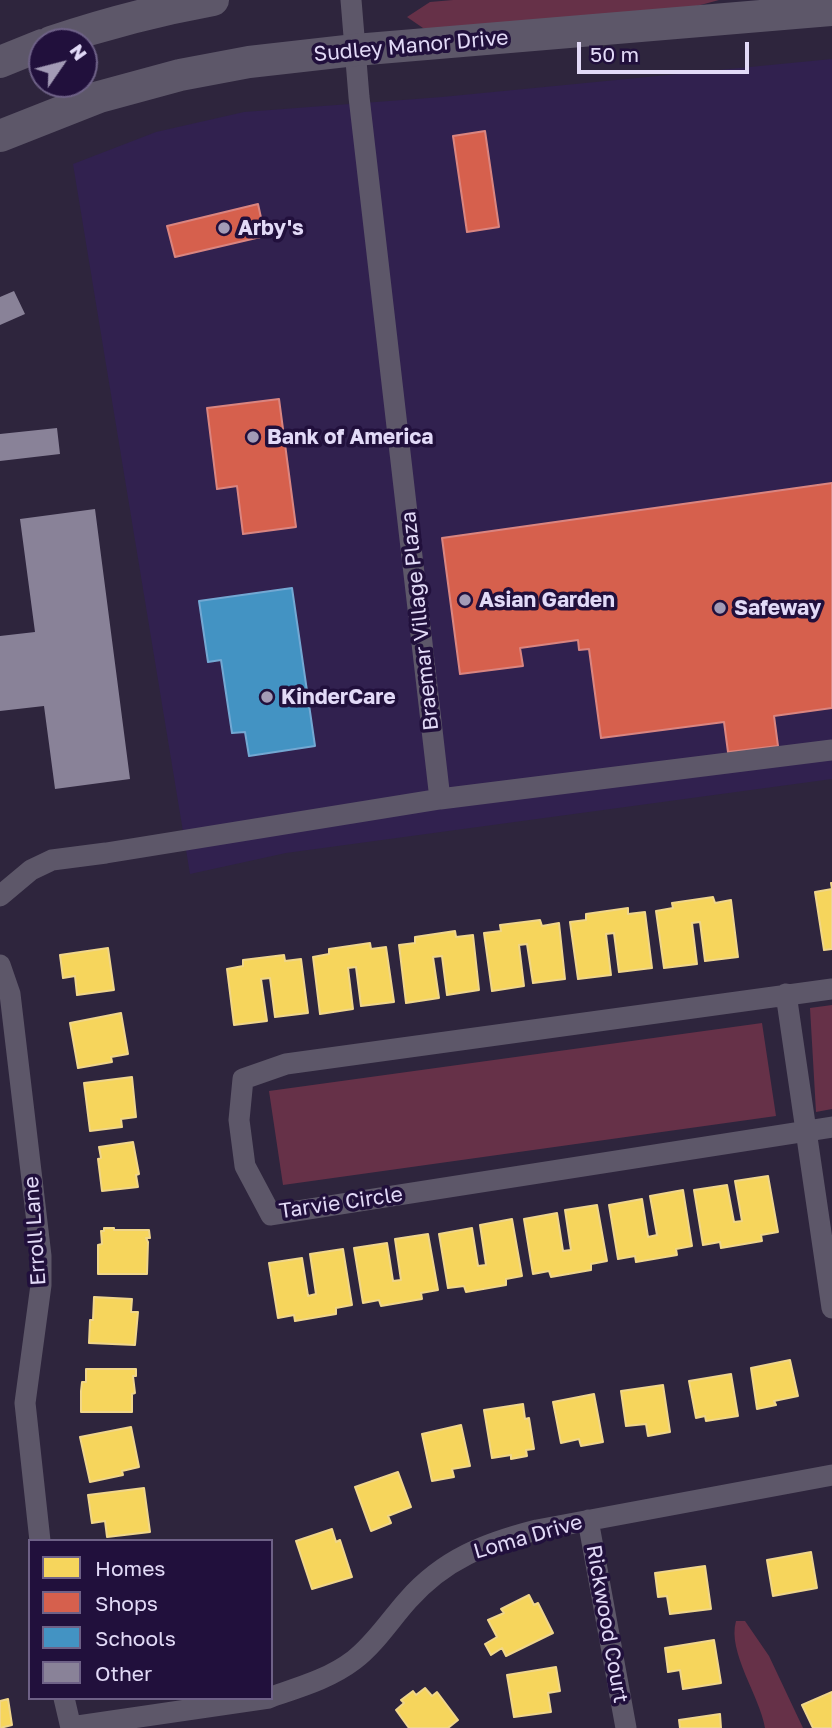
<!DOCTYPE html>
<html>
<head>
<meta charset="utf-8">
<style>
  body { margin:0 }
  #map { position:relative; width:832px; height:1728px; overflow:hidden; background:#2e253d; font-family:"Golos Text",sans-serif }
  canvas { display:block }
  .legend { position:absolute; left:28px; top:1539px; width:245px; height:161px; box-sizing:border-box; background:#21103c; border:2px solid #6e6187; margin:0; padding:9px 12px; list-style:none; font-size:21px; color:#e2daf7 }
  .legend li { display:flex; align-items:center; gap:14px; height:35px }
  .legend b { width:35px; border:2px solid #6e6187 }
  .north { position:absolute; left:28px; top:28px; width:70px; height:70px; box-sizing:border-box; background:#21103c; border:2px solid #6e6187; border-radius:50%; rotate:55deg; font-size:19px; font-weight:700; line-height:28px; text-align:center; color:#e2daf7 }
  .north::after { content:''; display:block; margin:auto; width:24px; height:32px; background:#a39bb6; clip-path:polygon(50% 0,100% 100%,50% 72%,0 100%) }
  .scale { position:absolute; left:577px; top:42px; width:172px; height:32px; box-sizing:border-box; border:4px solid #e2daf7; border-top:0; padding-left:9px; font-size:21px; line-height:24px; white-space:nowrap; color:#e2daf7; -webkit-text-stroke:5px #21103c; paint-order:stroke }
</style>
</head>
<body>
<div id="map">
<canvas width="832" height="1728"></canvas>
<ul class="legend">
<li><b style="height:19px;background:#f6d55c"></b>Homes</li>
<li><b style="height:19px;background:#d6604d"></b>Shops</li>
<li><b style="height:19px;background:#4393c3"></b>Schools</li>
<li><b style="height:19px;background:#898298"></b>Other</li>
</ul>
<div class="north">N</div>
<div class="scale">50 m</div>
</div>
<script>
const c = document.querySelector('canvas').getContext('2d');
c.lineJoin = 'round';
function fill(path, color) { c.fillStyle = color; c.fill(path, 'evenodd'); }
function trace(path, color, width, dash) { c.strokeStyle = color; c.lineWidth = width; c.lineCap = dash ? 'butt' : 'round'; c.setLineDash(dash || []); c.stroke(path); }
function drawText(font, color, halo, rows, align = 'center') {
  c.font = font + ' "Golos Text",sans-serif'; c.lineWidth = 7; c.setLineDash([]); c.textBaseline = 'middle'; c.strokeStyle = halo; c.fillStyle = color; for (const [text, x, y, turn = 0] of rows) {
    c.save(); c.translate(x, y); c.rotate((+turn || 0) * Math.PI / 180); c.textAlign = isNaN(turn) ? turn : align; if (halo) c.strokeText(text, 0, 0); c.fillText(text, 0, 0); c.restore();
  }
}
fill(new Path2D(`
  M832,59V779L286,853L190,874L73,164L156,132L244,112L442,97Z`), '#31214f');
fill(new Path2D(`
  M453,0H719L682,10L439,28H423L407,17L430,2Z
  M832,1005V1109L816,1112L810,1008Z
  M762,1023L776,1116L283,1185L269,1091Z
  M736,1621H745L769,1656L803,1728H765C760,1696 727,1652 736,1621Z`), '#663148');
const homes = new Path2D(`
  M831,883H832V949L824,950L815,892L832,889Z
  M713,897L715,903L731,900L738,957L705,961L700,922L692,923L697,964L664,968L656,911L673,908L672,903Z
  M628,908V914L645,912L652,968L619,972L614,933L606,934L611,975L578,979L570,922L586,920V914Z
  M540,920L542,926L559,923L565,979L533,983L527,944L519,945L524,986L492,991L484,933L501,931L500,925Z
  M455,931L456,937L473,935L479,990L447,995L442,956L433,957L439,998L406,1003L399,945L415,943V937Z
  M370,943L371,949L386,947L394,1002L361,1006L356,967L348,968L353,1009L320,1014L313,957L329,954V949Z
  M108,948L114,990L77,995L75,976L63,978L60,955Z
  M284,955L285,961L301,959L308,1013L275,1017L270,978L261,979L267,1021L234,1025L227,969L243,966V960Z
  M121,1013L128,1054L111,1057L112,1062L78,1068L70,1023Z
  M132,1077L136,1117L121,1119L122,1127L90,1131L84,1083Z
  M133,1142L139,1174L136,1175L138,1187L102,1191L98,1159L101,1158L99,1147Z
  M768,1176L778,1232L761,1235L762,1241L721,1248L720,1242L703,1245L694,1190L727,1185L734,1222L742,1221L735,1181Z
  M683,1190L692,1246L676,1249L677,1255L636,1262L635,1256L618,1259L609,1205L642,1199L648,1237L657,1235L650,1196Z
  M597,1205L607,1261L591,1264V1270L551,1277L549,1271L533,1274L524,1219L557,1213L563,1251L571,1250L565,1210Z
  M512,1219L522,1276L506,1279V1285L466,1292L464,1286L448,1288L439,1234L472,1228L478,1266L486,1265L480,1225Z
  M104,1228H114V1230H149L150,1238H146L148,1242L147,1274H98V1245L102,1244L101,1231H104Z
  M428,1234L438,1290L421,1293L422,1299L381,1306L379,1300L363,1303L354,1248L387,1243L393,1281L401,1280L395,1239Z
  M343,1249L352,1305L336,1308V1314L295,1321L294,1315L278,1318L269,1263L302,1258L308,1296L316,1294L310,1254Z
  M94,1297L132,1299L131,1312H138L135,1345L89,1343L90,1320H93Z
  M790,1360L798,1396L774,1401L776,1405L757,1409L751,1368Z
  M86,1369H136V1376H133L135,1393L132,1394V1412H81V1391L82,1382H86Z
  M731,1374L738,1416L706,1421L705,1416L696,1418L689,1381Z
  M663,1385L670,1432L648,1436L646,1424L626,1426L621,1391Z
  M594,1394L603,1442L581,1446L579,1439L561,1443L553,1402Z
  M523,1404L525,1419L529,1418L534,1449L526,1450L527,1456L511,1459V1455L492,1458L484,1410Z
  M461,1425L470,1466L452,1469L454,1477L432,1481L422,1434Z
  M131,1427L139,1467L122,1471L123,1475L90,1482L80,1437Z
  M398,1472L411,1507L388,1516L391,1523L371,1531L355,1487Z
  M144,1488L150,1532L107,1537L105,1521L92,1523L88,1495Z
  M332,1529L336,1542L340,1540L352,1577L312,1589L296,1541Z
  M811,1552L817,1588L773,1596L767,1560Z
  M705,1566L711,1609L670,1614L667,1596L658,1597L655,1573Z
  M529,1595L534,1605L538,1603L553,1633L506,1656L502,1648L491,1655L485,1644L497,1637L488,1620L504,1613L501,1609Z
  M714,1640L721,1683L683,1689L680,1670L668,1672L665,1648Z
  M556,1667L560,1691L548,1693L551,1712L514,1717L507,1675Z
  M425,1688L432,1696L437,1692L458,1720L448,1728H409L396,1710L404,1703L401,1700L413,1691L416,1695Z
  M832,1692V1728H813L802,1705Z
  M8,1699L12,1725L0,1728V1701Z
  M720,1714L721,1728H680L679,1720Z`);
fill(homes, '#f6d55c');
trace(homes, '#f0d68a', 2);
const shops = new Path2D(`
  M485,131L499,227L467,232L453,136Z
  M258,204L265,236L175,257L167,226Z
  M279,399L296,527L243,534L237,486L217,489L207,408Z
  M832,483V708L774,716L778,746L728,752L724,722L601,738L589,649L579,650L578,640L520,648L523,666L460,674L442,538Z`);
fill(shops, '#d6604d');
trace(shops, '#da8580', 2);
const schools = new Path2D(`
  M292,588L315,746L249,756L245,732L232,733L221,660L208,662L199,601Z`);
fill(schools, '#4393c3');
trace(schools, '#73a8d3', 2);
fill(new Path2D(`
  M14,291L25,314L0,325V297Z
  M57,428L60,454L0,461V434Z
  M95,509L130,779L55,789L44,706L0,711V636L35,632L20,519Z`), '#898298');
trace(new Path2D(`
  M351,0L359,97L440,799
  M0,896L31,870L52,860L106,853L440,799L832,750
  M0,965L10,994L41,1256V1285L25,1403L40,1541
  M832,989L286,1064L243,1079L239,1120L245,1166L271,1215L832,1127
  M786,994L832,1308
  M588,1520L626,1728
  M271,1697C300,1687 329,1679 354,1660C375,1644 390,1620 408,1600C444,1559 486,1543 537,1530L832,1475
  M64,1698L71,1728
  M71,1727L269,1698`), '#5d5769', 21);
trace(new Path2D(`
  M51,42C104,24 158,10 213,0
  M0,62L42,45
  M0,136L99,97L180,75L249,62L355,50L832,10`), '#5d5769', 32);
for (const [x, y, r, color] of [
  [224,228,7,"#a39bb6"],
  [253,437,7,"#a39bb6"],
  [465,600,7,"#a39bb6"],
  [720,608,7,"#a39bb6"],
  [267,697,7,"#a39bb6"]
]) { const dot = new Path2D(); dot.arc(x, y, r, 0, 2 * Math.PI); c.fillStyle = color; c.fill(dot); trace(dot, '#21103c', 2.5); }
drawText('21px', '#e2daf7', '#21103c', [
  ["Sudley Manor Drive",411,46,-5],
  ["Braemar Village Plaza",420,621,-96],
  ["Tarvie Circle",341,1203,-8],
  ["Erroll Lane",35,1231,-94],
  ["Loma Drive",528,1537,-16],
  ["Rickwood Court",607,1624,80]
]);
drawText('bold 21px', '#e2daf7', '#21103c', [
  ["Arby's",238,228],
  ["Bank of America",267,437],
  ["Asian Garden",479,600],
  ["Safeway",734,608],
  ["KinderCare",281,697]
], 'left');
</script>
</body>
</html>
